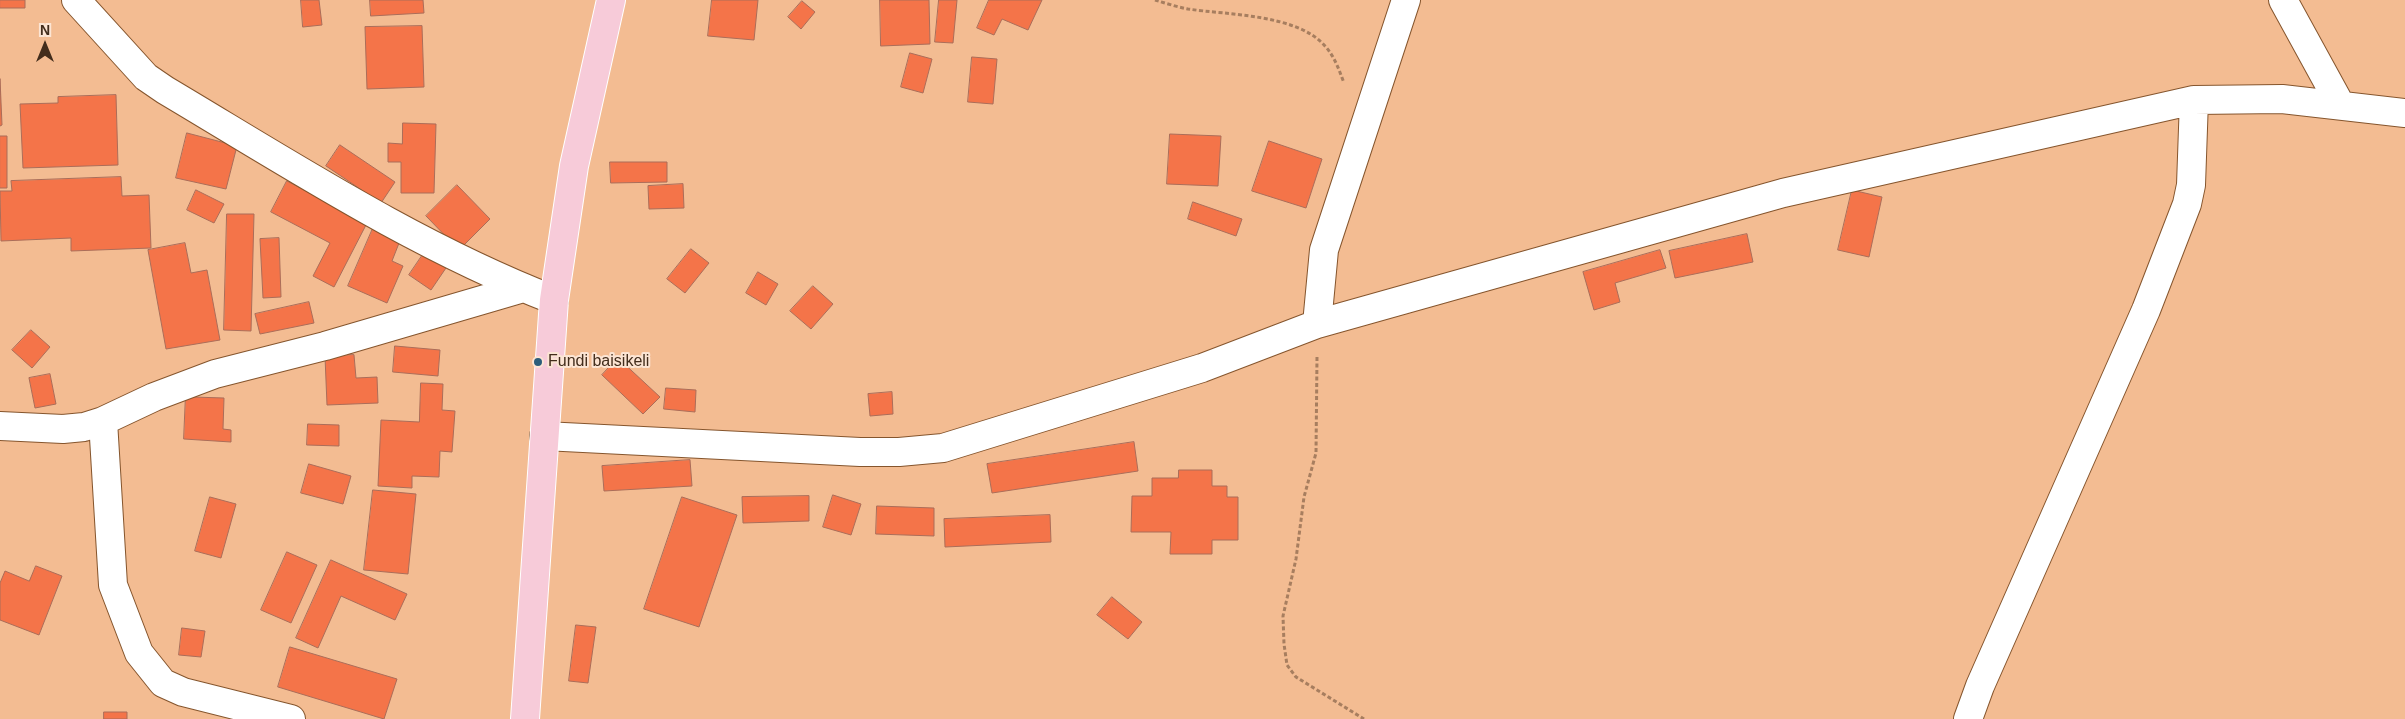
<!DOCTYPE html>
<html>
<head>
<meta charset="utf-8">
<style>
  body { margin:0 }
  #map { position:relative; width:2405px; height:719px; overflow:hidden; background:#f3bc92; font-family:Helvetica,sans-serif }
  canvas { display:block }
  .north { position:absolute; left:20px; top:20px; width:50px; height:50px; -webkit-text-stroke:4px #fce5d4; paint-order:stroke; rotate:0deg; font-size:14px; font-weight:700; line-height:20px; text-align:center; color:#432d1c }
  .north::after { content:''; display:block; margin:auto; width:18px; height:22px; background:#432d1c; clip-path:polygon(50% 0,100% 100%,50% 72%,0 100%) }
</style>
</head>
<body>
<div id="map">
<canvas width="2405" height="719"></canvas>
<div class="north">N</div>
</div>
<script>
const c = document.querySelector('canvas').getContext('2d');
c.lineJoin = 'round';
function fill(path, color) { c.fillStyle = color; c.fill(path, 'evenodd'); }
function trace(path, color, width, dash) { c.strokeStyle = color; c.lineWidth = width; c.lineCap = dash ? 'butt' : 'round'; c.setLineDash(dash || []); c.stroke(path); }
function drawText(font, color, halo, rows, align = 'center') {
  c.font = font + ' Helvetica,sans-serif'; c.lineWidth = 4; c.setLineDash([]); c.textBaseline = 'middle'; c.strokeStyle = halo; c.fillStyle = color; for (const [text, x, y, turn = 0] of rows) {
    c.save(); c.translate(x, y); c.rotate((+turn || 0) * Math.PI / 180); c.textAlign = isNaN(turn) ? turn : align; if (halo) c.strokeText(text, 0, 0); c.fillText(text, 0, 0); c.restore();
  }
}
const building = new Path2D(`
  M0,0H25V8H0Z
  M301,0H319L322,25L303,27Z
  M370,0H423L424,13L371,16Z
  M712,0H758L754,40L708,36Z
  M880,0H929L930,44L881,46Z
  M939,0H957L953,43L935,42Z
  M989,0H1042L1028,30L1002,19L994,35L977,28Z
  M802,1L815,12L801,29L788,17Z
  M422,26L424,87L367,89L365,27Z
  M910,53L932,59L923,93L901,87Z
  M972,57L997,59L993,104L968,102Z
  M0,79L2,125L0,126Z
  M116,95L118,165L23,168L20,104L58,103V97Z
  M403,123L436,124L434,193H401V162H388V143L402,144Z
  M187,133L237,146L226,189L176,178Z
  M1170,134L1221,136L1218,186L1167,184Z
  M0,136H7V188H0Z
  M1269,141L1322,159L1306,208L1252,191Z
  M340,145L395,182L381,203L326,166Z
  M610,162H667V182L611,183Z
  M121,177L122,196L149,195L151,248L71,251V238L1,241L0,191H12L11,181Z
  M287,181L367,223L334,287L313,276L330,243L271,212Z
  M683,184L684,208L649,209L648,186Z
  M457,185L490,219L459,250L426,216Z
  M196,190L224,204L214,223L187,210Z
  M1852,190L1882,197L1869,257L1838,250Z
  M1193,202L1242,219L1236,236L1188,219Z
  M227,214H254L251,331L224,330Z
  M374,226L401,238L392,261L403,266L387,303L348,286Z
  M1747,234L1753,262L1675,278L1669,251Z
  M279,238L281,297L263,298L260,239Z
  M185,243L191,273L207,270L220,340L166,349L148,250Z
  M691,249L709,263L685,293L667,279Z
  M426,250L448,265L431,290L409,275Z
  M1660,250L1666,268L1615,283L1620,302L1594,310L1583,272Z
  M758,272L778,284L766,305L746,293Z
  M813,286L833,304L811,329L790,311Z
  M309,302L314,323L260,334L255,314Z
  M31,330L50,347L32,368L12,350Z
  M395,346L440,350L438,376L393,372Z
  M354,355L356,378L377,377L378,403L327,405L325,356Z
  M618,358L660,397L643,414L602,375Z
  M50,374L56,404L35,408L29,378Z
  M421,383L443,384L442,410L455,411L452,452L440,451L439,477L412,476V488L378,486L381,420L419,422Z
  M666,388L696,390L695,412L664,409Z
  M186,391L193,397L224,398L223,429L231,430V442L184,439Z
  M892,392L893,414L870,416L868,394Z
  M308,424L339,425V446L307,445Z
  M1134,442L1138,471L992,493L987,464Z
  M690,460L692,486L604,491L602,466Z
  M309,464L351,476L343,504L301,493Z
  M1179,470H1212V486H1227V497H1238V540H1212V554H1170L1171,532H1131L1132,496H1152V478H1178Z
  M373,490L416,494L408,574L364,570Z
  M833,495L861,504L851,535L823,527Z
  M809,496V521L743,523L742,497Z
  M210,497L236,504L221,558L195,551Z
  M682,497L737,515L699,627L644,609Z
  M877,506L934,508V536L876,534Z
  M1050,515L1051,542L945,547L944,519Z
  M287,552L317,565L291,623L261,610Z
  M331,560L407,594L395,620L341,596L318,648L296,638Z
  M36,566L62,576L39,635L0,620V583L5,571L29,581Z
  M1112,597L1142,622L1128,639L1097,615Z
  M576,625L596,627L588,683L569,681Z
  M182,628L205,631L201,657L179,655Z
  M290,647L397,679L384,719L278,687Z
  M104,712H127V719H104Z`);
fill(building, '#f47449');
trace(building, '#aa6d59', 1);
const minor = new Path2D(`
  M76,0L146,77L165,90C291,165 417,247 554,300
  M2283,0L2340,104
  M1317,324L1324,250L1406,0
  M103,421L113,585L139,653L163,683L183,692L291,719
  M0,426L63,429L84,427L103,421L154,397L215,374L325,346L523,288
  M544,436L860,452H899L943,448L1202,368L1317,324L1783,193L2194,100L2282,99L2405,113
  M1968,719L1980,686L2146,310L2187,204L2191,185L2194,100`);
const major = new Path2D(`
  M525,719L554,300L574,166L611,0`);
trace(minor, '#85552d', 30);
trace(major, '#fff', 30);
trace(new Path2D(`
  M1155,0C1165,3 1177,7 1188,9C1228,15 1297,14 1325,46C1335,57 1339,70 1344,83
  M1317,357L1316,453L1304,497L1296,559L1283,616L1284,644L1287,665L1296,677L1364,719`), '#a77e5f', 3, [4, 2.5]);
trace(minor, '#fff', 28);
trace(major, '#f7cbd9', 28);
for (const [x, y, r, color] of [
  [538,362,5,"#2c5d7b"]
]) { const dot = new Path2D(); dot.arc(x, y, r, 0, 2 * Math.PI); c.fillStyle = color; c.fill(dot); trace(dot, '#fce5d4', 2); }
drawText('16px', '#432d1c', '#fce5d4', [
  ["Fundi baisikeli",548,362]
], 'left');
</script>
</body>
</html>
